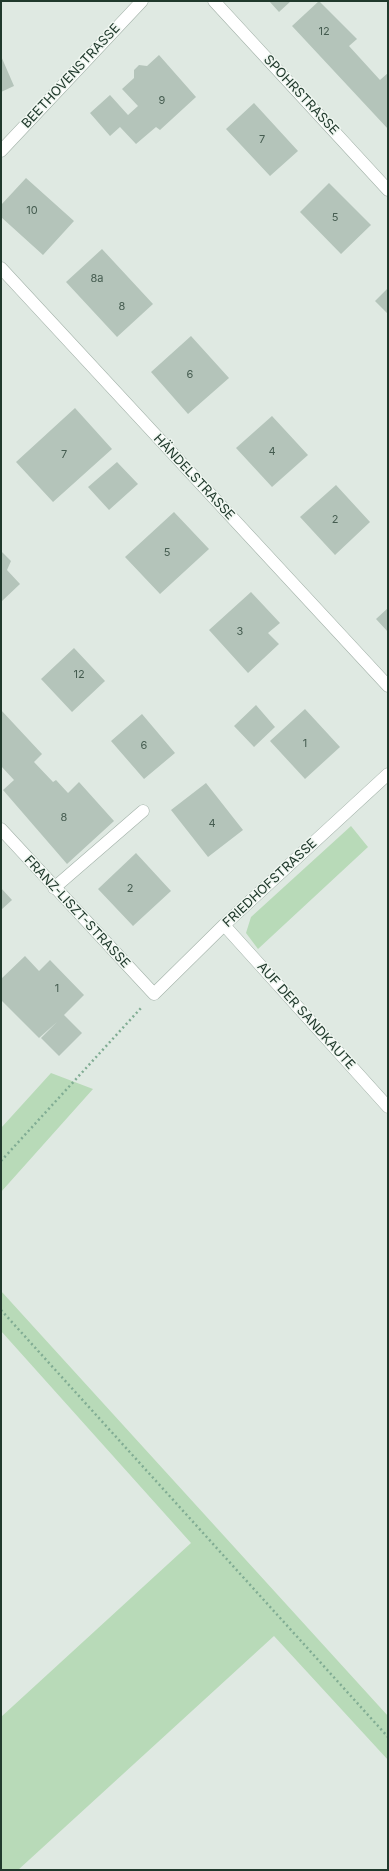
<!DOCTYPE html>
<html>
<head>
<meta charset="utf-8">
<style>
  body { margin:0 }
  #map { position:relative; width:389px; height:1871px; overflow:hidden; background:#dfe9e2; font-family:Inter,sans-serif }
  canvas { display:block }
  .frame { position:absolute; inset:0; border:2px solid #20392c; pointer-events:none }
</style>
</head>
<body>
<div id="map">
<canvas width="389" height="1871"></canvas>
<div class="frame"></div>
</div>
<script>
const c = document.querySelector('canvas').getContext('2d');
c.lineJoin = 'round';
function fill(path, color) { c.fillStyle = color; c.fill(path, 'evenodd'); }
function trace(path, color, width, dash) { c.strokeStyle = color; c.lineWidth = width; c.lineCap = dash ? 'butt' : 'round'; c.setLineDash(dash || []); c.stroke(path); }
function drawText(font, color, halo, rows, align = 'center') {
  c.font = font + ' Inter,sans-serif'; c.lineWidth = 3; c.setLineDash([]); c.textBaseline = 'middle'; c.strokeStyle = halo; c.fillStyle = color; for (const [text, x, y, turn = 0] of rows) {
    c.save(); c.translate(x, y); c.rotate((+turn || 0) * Math.PI / 180); c.textAlign = isNaN(turn) ? turn : align; if (halo) c.strokeText(text, 0, 0); c.fillText(text, 0, 0); c.restore();
  }
}
fill(new Path2D(`
  M351,826L368,847L258,949L246,933L251,917Z
  M51,1073L93,1089L1,1192V1128Z
  M1,1291L388,1716V1760L274,1636L18,1870H1V1717L191,1543L1,1331Z`), '#b8dab8');
fill(new Path2D(`
  M269,1H291L279,12Z
  M319,1L357,39L349,46L380,80L388,73V129L292,26Z
  M159,55L196,97L160,130L156,127L136,144L120,127L110,136L90,113L110,95L128,115L138,106L122,89L134,78V70L139,65L147,66Z
  M1,56L14,86L1,92Z
  M254,103L298,151L270,176L226,129Z
  M26,178L74,221L43,255L1,217V205Z
  M329,183L371,225L341,254L300,212Z
  M102,249L153,304L117,337L66,282Z
  M388,288V314L375,301Z
  M191,336L229,378L188,414L151,372Z
  M75,408L112,449L53,502L16,462Z
  M272,416L308,455L272,487L236,448Z
  M117,462L138,484L109,510L88,487Z
  M336,485L370,522L335,555L300,517Z
  M174,512L209,549L160,594L125,557Z
  M1,551L11,561L7,570L20,584L1,602Z
  M251,592L280,623L268,633L279,644L248,673L209,630Z
  M388,608V632L376,619Z
  M74,648L105,681L72,712L41,679Z
  M256,705L275,727L254,747L234,726Z
  M305,709L340,747L305,779L270,741Z
  M1,710L42,754L34,762L53,782L56,780L68,793L79,782L114,821L67,864L3,790L14,780L1,766Z
  M142,714L175,753L144,779L111,741Z
  M206,783L243,830L208,857L171,810Z
  M136,853L171,891L133,926L98,889Z
  M1,888L12,900L1,910Z
  M25,956L39,971L50,960L84,995L64,1015L82,1033L59,1056L41,1038L57,1022L39,1038L1,1000V979Z`), '#b4c4ba');
const service = new Path2D(`
  M54,888L143,811`);
const minor = new Path2D(`
  M214,1L388,190
  M1,151L142,1
  M1,268L388,686
  M1,829L154,994L224,925L388,774
  M224,925L388,1107`);
trace(service, '#a2b1a8', 13);
trace(minor, '#a2b1a8', 13);
trace(new Path2D(`
  M1,1161L141,1008
  M1,1310L388,1737`), '#80ac93', 2.5, [2, 3]);
trace(service, '#fff', 12);
trace(minor, '#fff', 12);
drawText('11px', '#455c50', null, [
  ["12",324,32],
  ["9",162,101],
  ["7",262,140],
  ["10",32,211],
  ["5",335,218],
  ["8a",97,279],
  ["8",122,307],
  ["6",190,375],
  ["4",272,452],
  ["7",64,455],
  ["2",335,520],
  ["5",167,553],
  ["3",240,632],
  ["12",79,675],
  ["1",305,744],
  ["6",144,746],
  ["8",64,818],
  ["4",212,824],
  ["2",130,889],
  ["1",57,989]
]);
drawText('13px', '#20392c', '#eff6f0', [
  ["BEETHOVENSTRASSE",71,76,-47],
  ["SPOHRSTRASSE",301,95,47],
  ["HÄNDELSTRASSE",194,477,47],
  ["FRIEDHOFSTRASSE",270,883,-43],
  ["FRANZ-LISZT-STRASSE",77,912,47],
  ["AUF DER SANDKAUTE",306,1016,48]
]);
</script>
</body>
</html>
